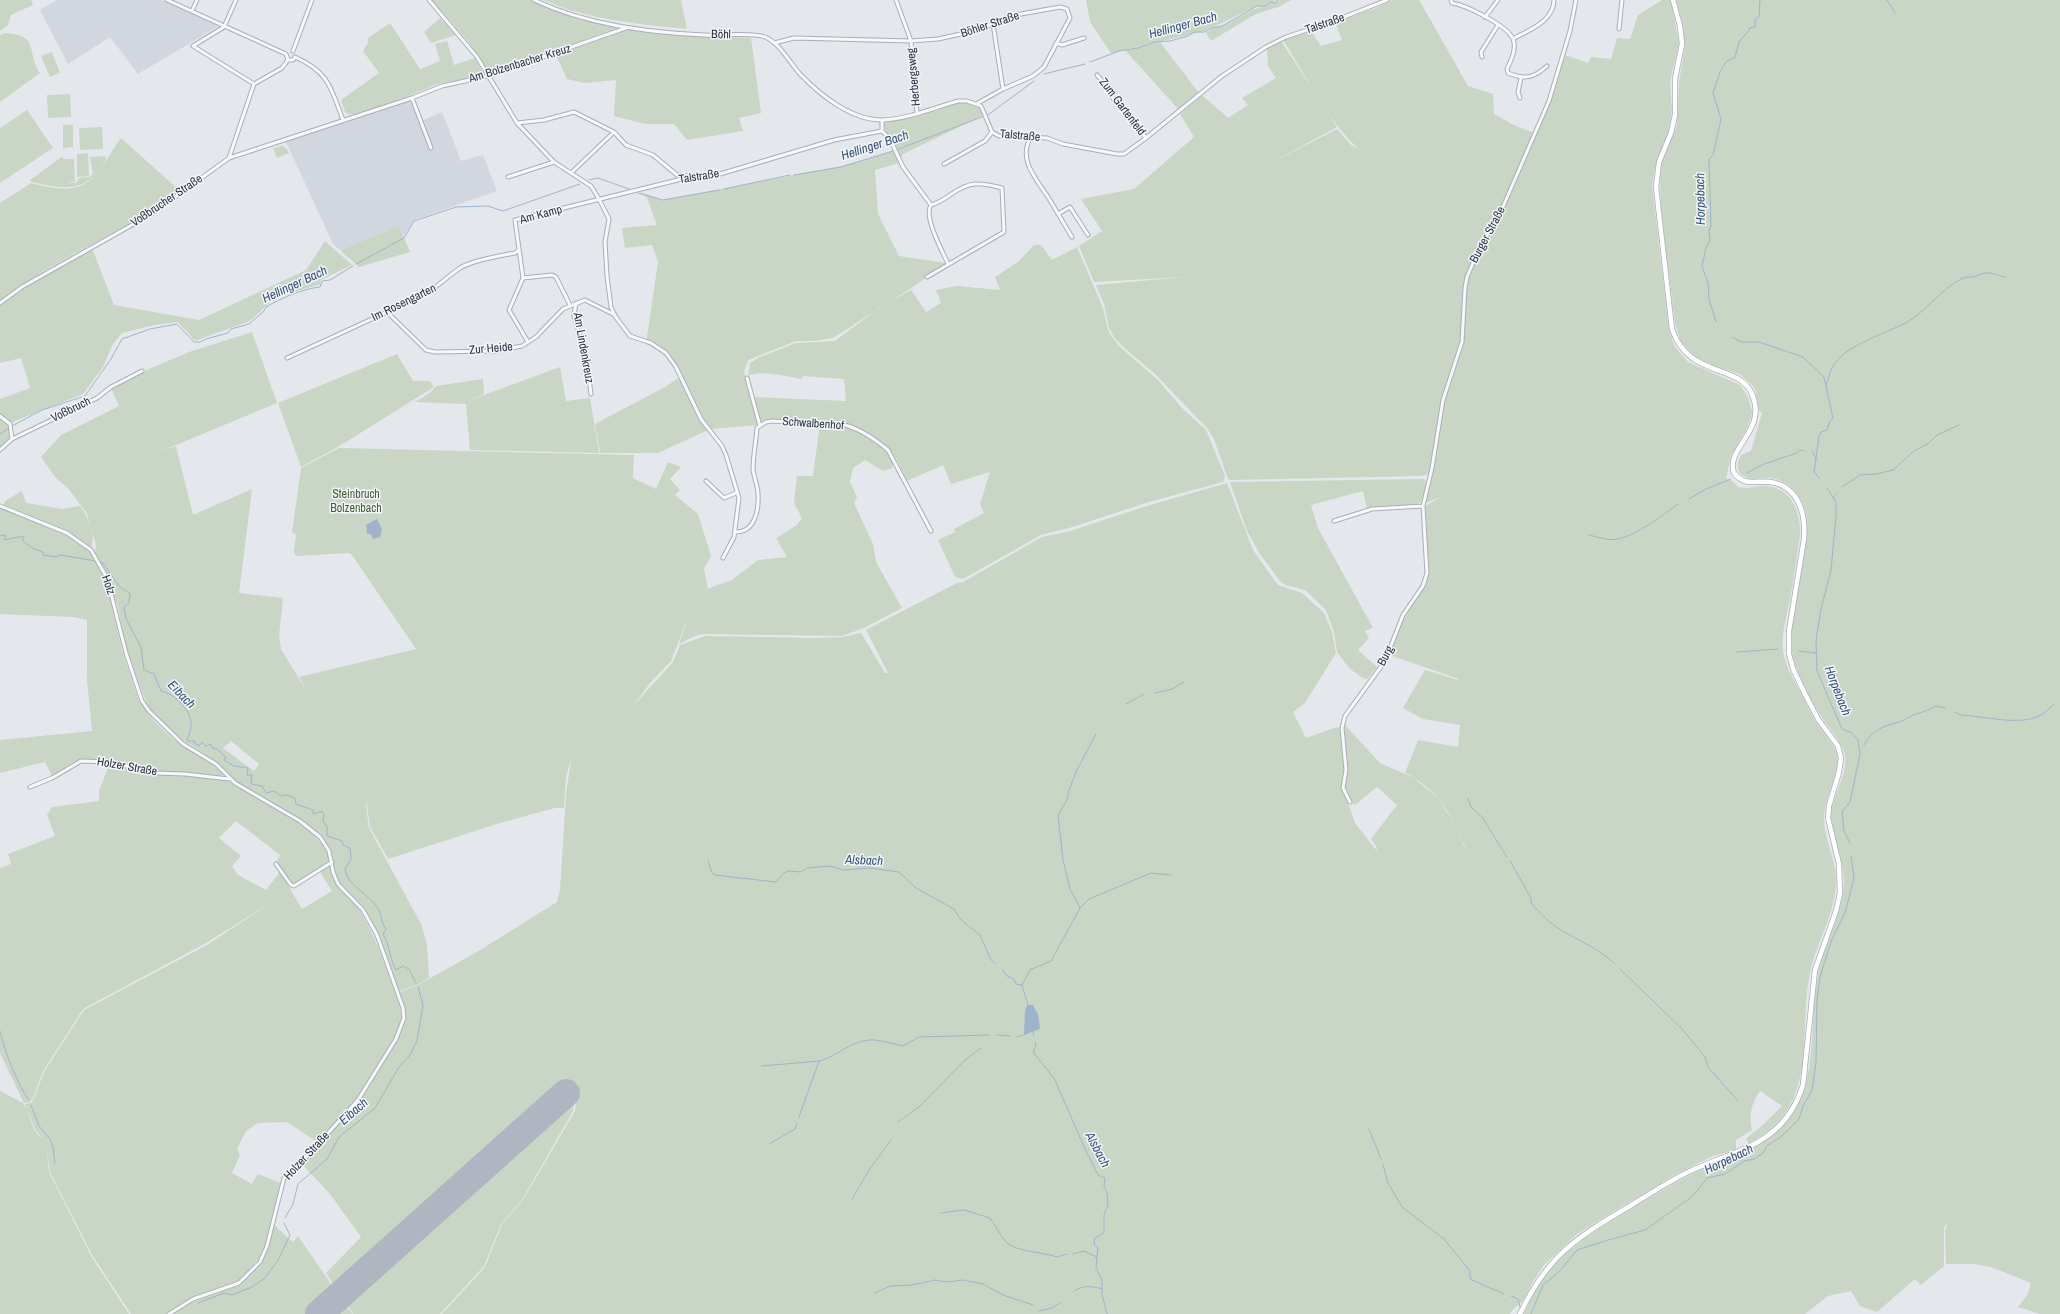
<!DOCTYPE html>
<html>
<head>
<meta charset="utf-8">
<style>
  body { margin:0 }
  canvas { display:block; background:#e4e7ec }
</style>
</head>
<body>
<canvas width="2060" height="1314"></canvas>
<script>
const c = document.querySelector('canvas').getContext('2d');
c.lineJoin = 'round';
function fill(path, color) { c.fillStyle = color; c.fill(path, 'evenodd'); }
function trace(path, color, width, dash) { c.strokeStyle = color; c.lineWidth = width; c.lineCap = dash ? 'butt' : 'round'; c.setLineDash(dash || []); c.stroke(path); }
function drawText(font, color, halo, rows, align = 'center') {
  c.font = font + ' "Archivo Narrow",sans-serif'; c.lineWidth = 3; c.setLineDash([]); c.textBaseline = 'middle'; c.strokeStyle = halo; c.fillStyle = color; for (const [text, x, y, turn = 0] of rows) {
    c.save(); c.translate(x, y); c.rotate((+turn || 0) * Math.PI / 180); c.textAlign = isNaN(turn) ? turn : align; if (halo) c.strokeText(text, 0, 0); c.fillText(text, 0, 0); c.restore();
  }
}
fill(new Path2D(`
  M57,0H161L219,26L138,74L110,37L68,64L40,10Z
  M410,100L419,122L442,112L461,161L483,155L497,191L414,220L404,236L399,226L340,250L333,244L286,142Z`), '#d2d6de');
fill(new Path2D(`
  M0,0H31L33,5L11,15L8,25L0,31Z
  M432,0H530L574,18L618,28L491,73L489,72L467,40Z
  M544,0H681L687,29C638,24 589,20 544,0Z
  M1086,0H1277L1263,6H1257L1205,31L1111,53L1090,22Z
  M1280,0H1291L1278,7L1256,14L1211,41L1206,33L1214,28L1225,25L1252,10Z
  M1392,0H1419L1468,86L1493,94L1494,114L1514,125L1534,133L1499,212L1475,254L1467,272L1463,289L1461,342L1442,399L1430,470L1426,475L1420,476L1230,480L1228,479L1214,439L1207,428L1154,373L1122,346L1114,337L1109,328L1104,304L1096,285L1185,277L1094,282L1079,246L1102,231L1081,199L1134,189L1194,137L1180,114L1202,95L1228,118L1248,105L1242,98L1276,78L1268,66L1267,49L1281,41L1337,127L1269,164L1337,129L1351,145L1360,150C1328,122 1306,76 1283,40L1311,31L1321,46L1342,40L1335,22L1376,8Z
  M1662,0H1671L1679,44L1670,81L1672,112L1668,132L1656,163L1652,186L1669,330L1675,347L1688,362L1740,385L1748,397L1752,412L1751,418L1746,430L1731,455L1726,478L1732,481L1738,487C1741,487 1744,488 1747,488C1754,488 1760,485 1766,486C1792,488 1801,512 1800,535C1797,556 1794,578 1790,599C1787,616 1781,633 1783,651C1785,666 1794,680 1801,693C1806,703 1810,713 1816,722C1823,733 1834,743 1837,755C1840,775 1825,796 1824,816C1823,838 1836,858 1836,880C1836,911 1819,938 1811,968C1796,1031 1823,1107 1749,1143L1746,1139L1765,1123L1782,1106L1760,1091C1751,1104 1749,1115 1752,1130L1736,1140V1150L1713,1156L1674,1175L1577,1234L1544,1265L1534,1280L1523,1301L1512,1310L1510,1314H442L485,1267L502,1224L523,1200L575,1111L578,1080L573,1111L522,1200L501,1224L484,1266L440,1314H353L326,1273L361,1237L330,1194L302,1164L358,1103L402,1029L404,1017L397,993L418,985L477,952L557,902L560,890L566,794L571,760L566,776L564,808H555L500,823L388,859L370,827L367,806L369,800L366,806L369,828L421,924L427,945L429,978L417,985L397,992L363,906L339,882L335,875L333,856L322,837L305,822L234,781L222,767L207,755L175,735L148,707L127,651L118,608L106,571L95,554L96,545L87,514L68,488L56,478L41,457L61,435L119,406L111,388L142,372L189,352L252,332L277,403L164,450L57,477L165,450L176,446L193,515L252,489L239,593L283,598L279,636L281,649L310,697L299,677L416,649L352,555L349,553L296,556L294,552L296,534L292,533L301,468L339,448L634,455L633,478L656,489L668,462L681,467L670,479L680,490L675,495L698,514L711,556L704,569L708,589L688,617L671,661L650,683L634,705L673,662L680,645L705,636L817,638L842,637L861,633L885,673H888L866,630L957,583L963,582L1042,537L1070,531L1150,505L1227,483L1253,550L1278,585L1302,593L1324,613L1332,632L1336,653L1305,703L1293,712L1306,738L1337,727L1341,728L1346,760L1343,788L1355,823L1377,851L1376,846L1371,839L1397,805L1377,787L1355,805L1348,799L1344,788L1347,761L1344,724L1380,763L1414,778L1438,798L1454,823L1466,851C1465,845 1461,839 1459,834C1448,807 1431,785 1405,773L1418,740L1458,747L1460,725L1423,719L1403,708L1425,670L1458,680L1459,679L1389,655L1401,624L1425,585L1428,573L1425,506L1443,496L1426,503L1444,400L1463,342L1466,290L1469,274L1474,261L1511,195L1554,92L1565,55L1588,63L1591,57L1611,59L1617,38L1630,39L1638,15ZM231,741L259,764L254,771L223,748Z
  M1676,0H2060V1314H2040L2018,1307L2028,1294L2031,1283L1991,1267L1974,1264H1946L1945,1231L1948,1223L1944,1227V1266L1921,1285L1915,1279L1877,1312L1860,1306L1851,1291L1828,1296L1805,1314H1524C1546,1260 1581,1239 1629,1210C1649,1198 1669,1186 1690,1175C1740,1151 1791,1145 1806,1082C1815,1047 1811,1010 1818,974C1824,943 1844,914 1844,881C1844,859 1831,839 1831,818C1831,796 1848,776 1845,755C1842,742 1833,733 1826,723C1814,706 1799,679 1794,660C1784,629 1805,567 1807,532C1809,508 1798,483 1772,478C1764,477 1754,481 1746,477C1735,473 1737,463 1741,455L1751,451L1762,413L1759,410L1755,389L1751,384L1740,374L1714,366L1696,357L1681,342L1675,323L1661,209L1660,177L1662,162L1677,126L1679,82L1685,46L1683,25Z
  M440,18L456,35L431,43L424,32Z
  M390,23L420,69L440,61L435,44L447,41L454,65L475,58L482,72C475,82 453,80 441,83C423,89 363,117 348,114L345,112L341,100L379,73L363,51L368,43V38Z
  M627,29L692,36L751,38L761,113L739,118L743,131L687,140L674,124H645L614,116L616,80L585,83L567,79L556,55Z
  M5,33C41,35 26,54 40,73L0,102V35Z
  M1160,42L1199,93L1179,110L1125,50Z
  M52,52L60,73L50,77L41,56Z
  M70,94L71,117L48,118L47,95Z
  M967,102L978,105L984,115L903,154L901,158C896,147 884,132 883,121L919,115L955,103Z
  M27,110L53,148L0,183V128Z
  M63,125H73V147L63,148Z
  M102,127L103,149L80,150L79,128Z
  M121,138L179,190L178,192C122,233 55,258 0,301V203L31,183C90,199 92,180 121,138Z
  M282,146L286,148L289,153L277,158L273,148Z
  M894,151L899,163L875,170L878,214L899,256L946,263L913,287L833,338L814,341H796L748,360L744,372L758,425L710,429C693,408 688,376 667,357C661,352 653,348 646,344L658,262L652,245L625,248L622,228L657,225L647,198L640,192L663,200L842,166Z
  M88,153L89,176L77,177V154Z
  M63,156V159H74L75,182L65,183H76L79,178L89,177L93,174L90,157L105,156L106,159C88,193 66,190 32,182L30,180Z
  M399,226L410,252L359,267L340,250Z
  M325,241L352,265L321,280L319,285C308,287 273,298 266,306C259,312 255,318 247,322L197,340L193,339C190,333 182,328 178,322L154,325L122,333L113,344L103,367L83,394L10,423L0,413V399L30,388L21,358L0,363V305L25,287L92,248L114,305L199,320L306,270Z
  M1034,245H1041L1052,260L1077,247L1103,308L1108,330L1112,337L1120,347L1158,380L1182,408L1206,430L1225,476L1223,482L1149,502L1069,528L1041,535L963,579L955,577L938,540L955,532L954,529L984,513L980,504L990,472L951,484L943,465L907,481C903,471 896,456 888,449C854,419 804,418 762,421L759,419L753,397L846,401L844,379L803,376L802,379C790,377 758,369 748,376L750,363L760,357L796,343L835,341L879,308L911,290L926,312L941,303L936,290L957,286L1000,290L995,277L1018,262Z
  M397,354L413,381H430L434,387L338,447L301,467L278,403Z
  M560,367L566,401L590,398L599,453L470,450L466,404L415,402L431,392L436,386L483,379L484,394L468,401Z
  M680,377L708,430L658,453H600L595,424L665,387Z
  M0,416L8,423L10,438L0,448Z
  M820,423L851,428L883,446L887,450L893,463L892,468L883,471L865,460L853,468L850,482L857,497L854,503L873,544L876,562L902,608L864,628L842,636L704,634L695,636L679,644L688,617L709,588L732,580L758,560L787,557L776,538L797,525L802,518L794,503L797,476H813Z
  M1424,479L1427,483L1424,499L1418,504L1367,509L1363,491L1311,505L1318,528L1373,628L1365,631L1369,638L1358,650L1377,667L1367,679L1363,678L1350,669L1337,652L1334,632L1326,610L1305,590L1285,585L1280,581L1260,554L1247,531L1230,482Z
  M22,491L26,503L62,509L80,506C87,515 97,536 91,548C66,527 34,518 4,505L5,501Z
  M0,507L66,534L91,550L105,578L122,650L138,698L154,721L172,738L184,747L203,757L223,774L221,778C200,773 178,775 157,772C131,769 107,757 81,760C71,761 60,771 52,776L45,762L0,773V740L92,731L87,679V620L74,617L0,614Z
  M110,763L156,774L211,777L232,783L304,825L326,848L331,861L295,885L292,884L277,861L280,855L236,821L219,838L241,856L232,866L238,875L266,890L280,872L302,909L332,891L320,872L330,866C334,892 348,891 360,911C378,940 389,975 400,1007L402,1017L400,1028L357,1102L317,1145L314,1140L287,1122L258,1123L246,1131L237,1149L240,1155L232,1173L252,1184L258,1174L281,1183L274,1216L264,1252L241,1279L225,1287L187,1301L167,1314H131L92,1255L50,1172L46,1143L35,1129L25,1104L31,1103L34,1098L44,1072L84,1010L207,945L272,902L206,943L83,1009L43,1071L33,1098L30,1102L24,1103L0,1053V868L11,864L8,854L55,836L47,815L52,807L99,801V791Z
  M0,1091L23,1103L27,1109L34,1130L46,1143L49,1172L91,1256L129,1314H0Z
  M274,1225L293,1242L298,1236L352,1314H172L188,1303L236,1286L247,1278L263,1257Z`), '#c9d6c5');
fill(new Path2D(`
  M377,519L382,529L380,537L373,539L371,534H367L366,525Z
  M1027,1005H1033L1038,1014L1040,1029L1024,1035L1025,1011Z`), '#9fb4cc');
trace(new Path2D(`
  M1887,0L1895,13
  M1090,62L1119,51L1138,48L1155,42L1170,41L1188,36L1194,32H1205L1212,28L1222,26L1257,6H1265L1270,2L1275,3L1278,0
  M1044,74L1085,64
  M988,115L1034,81
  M896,150L982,117
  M794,175L841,167L893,151
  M589,180L598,178L629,189
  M724,189L790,175
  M638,193L663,200L719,190
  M356,264L404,238L414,221L456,207L488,206L503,211L580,184
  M1716,322L1709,299L1708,283L1702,266L1706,248L1710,241L1709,231L1711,226L1709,159L1713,155L1721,119L1713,93L1720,72L1726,62L1735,57L1739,42L1750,29L1749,28L1755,27V20L1759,16L1760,0
  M1732,337L1741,342H1759L1803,357L1824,377L1833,418L1830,421L1827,430L1821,432L1819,436L1814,472L1819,478
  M1826,385C1829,379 1829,373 1832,368C1843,344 1891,333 1912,319C1929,307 1942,289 1961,279C1965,277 1969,277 1973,277C1977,276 1981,274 1985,273C1991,272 1999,276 2006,277
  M12,426L42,410L85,396L111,359L122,339L150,329L177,324L194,342H200L206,339L228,333L231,329L249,324L264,311L266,307C282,298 302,289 320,287L322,281L330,280L353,266
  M0,434L9,428
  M1812,451L1817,460
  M1747,473L1764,464L1797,453L1800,450L1804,451
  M1842,487L1860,475L1876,474L1893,470L1914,451L1929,443L1937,435L1959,425
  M1827,488L1836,502V517L1831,570L1821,609L1816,640L1817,671L1842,729L1852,733L1858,740L1860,754L1850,802L1842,812L1844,831L1850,843
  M1833,498L1837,493
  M1689,499L1706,489L1731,479
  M0,535L6,536L4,540L23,536V541L32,548L43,552V555L56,557L60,555L96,561
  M1589,535C1598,537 1608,541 1617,539C1636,536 1663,515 1678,504
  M99,562L103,563L119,586L130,594L129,603L124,607L126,619L141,647L144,670L154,674L161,691C175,694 190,709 191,723C192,730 188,735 187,741H195L194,743L199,746L202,742L206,746L211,744L212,748L217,749L226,757L224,760L234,766L248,768L247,775H252L251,784L262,786L266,793L274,791L281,796L287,795L295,798L296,804L313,810V814L322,811L324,815L323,821L327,827V836L342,841L343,845L350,848L351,859L345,869C348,886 365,892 375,904C382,912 380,921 386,929L383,934C390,946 390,959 396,970L403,966L409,969L416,983
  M1799,651L1816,653
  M1737,652L1778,649
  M1155,693L1172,689L1184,682
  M1126,704L1144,694
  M1955,712L1961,715C1983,716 2019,726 2039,716C2045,713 2050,708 2054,704
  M1864,745C1872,730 1883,726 1899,722C1904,721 1908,717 1913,715C1922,712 1928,711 1936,706L1945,708
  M1468,798L1471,807L1482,817L1507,857
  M708,861L712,873L715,875L776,882L784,873L789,871L801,872L807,868L830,866L844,870L869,868L899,872L916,888L954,909L960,919L980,935L991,960L995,963
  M1510,861L1531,898V903C1540,913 1549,923 1561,930C1578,940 1599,949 1614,963
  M1080,908L1089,899L1151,873L1171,875
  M1620,969L1682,1029L1705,1057L1708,1067L1738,1101
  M1003,970L1007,976L1014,979L1016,984L1022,985L1028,1005
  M1022,985L1030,970L1051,961L1080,908L1070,889L1063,860L1058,815L1067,800L1069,790L1077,770L1096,734
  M0,1031C5,1052 16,1082 29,1100
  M1033,1032L1034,1036
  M996,1035L1010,1036
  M1017,1037L1024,1035
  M1035,1042L1036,1046L1033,1052L1054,1078L1085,1149L1098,1175L1105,1178L1104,1186L1107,1193L1108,1205L1104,1215V1233L1095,1238L1094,1244L1098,1248L1096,1268L1102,1280V1294L1107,1314
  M762,1066L819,1061C838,1056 854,1038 875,1040C884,1041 894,1044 903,1046L919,1037L989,1035
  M31,1105L39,1126L50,1139L53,1147L55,1164
  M799,1117L819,1061
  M898,1122L920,1106L964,1061L981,1048
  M1369,1129L1381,1159
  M769,1144L795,1129L797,1123
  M1383,1165L1388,1183L1402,1207L1444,1239L1470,1271V1279L1504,1294
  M852,1199L869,1170L891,1140
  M940,1213L964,1210L990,1218C995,1225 1000,1235 1006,1242C1016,1252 1044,1252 1057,1257L1067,1254
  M285,1218L293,1204L298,1184L327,1159L339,1137L375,1108L399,1067L410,1055L417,1041L423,1005L418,987
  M1073,1254L1084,1251L1097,1257
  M1074,1291C1083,1285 1092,1286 1102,1289
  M875,1293L890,1286L912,1285L935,1280L947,1282L963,1280L983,1284L1003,1295L1033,1305
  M1511,1296L1518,1299L1520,1307
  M198,1303L224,1293L232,1295L252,1287L265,1278L278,1260L290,1235L284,1223
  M1038,1311L1052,1308L1060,1303
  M1531,1314L1543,1285L1560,1271L1577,1250L1608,1240L1645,1230L1693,1196L1707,1178L1725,1174L1744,1161L1754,1159L1763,1153L1767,1146L1782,1136L1799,1119L1803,1106L1812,1090L1816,1063L1817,1000L1820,977L1832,939L1845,913L1854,878L1851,856`), '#9fb4cc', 1);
trace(new Path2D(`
  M319,1314L566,1093`), '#b0b6c1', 28);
const street = new Path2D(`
  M167,0L286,54
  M236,0L224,27L193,46L254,84
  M429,0L477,57L517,123L554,162L591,186L599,199L609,219L605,242L607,276L611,307L615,316L630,336L651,343L666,353L676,367L701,419L722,446L726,455L739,498L734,537L723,558
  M534,0C587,25 646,32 704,35C720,36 752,32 765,37C780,43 789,62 800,74C820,95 851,120 882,120C904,120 937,107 958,101H967L981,106L992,132L999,136L1047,138L1063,144L1117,154H1124L1146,138L1222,76L1266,47L1286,37L1334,21L1387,0
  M896,0L911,41L917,113
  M1451,0L1452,3C1466,5 1508,26 1513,39C1517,49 1511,60 1507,69L1508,73C1525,80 1534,78 1547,66
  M192,11L197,0
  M1485,17L1498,0
  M993,24L1003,89
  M1619,29L1622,0
  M1513,39C1529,30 1554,21 1554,0
  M774,43L794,38L911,41L938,39L979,30L1010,16L1060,7L1067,9L1070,18L1044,67L1033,76L1003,89L978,103
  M1056,43L1062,45L1084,38
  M293,51L312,0
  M286,54L288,60H293L295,57
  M295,57C329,72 331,88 343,120
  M1482,57L1481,52L1498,25
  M1097,75L1110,90L1112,97L1146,138
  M412,98L431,148
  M1520,98L1518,92L1521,78
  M882,120V131
  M517,123L544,120L574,112L614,132L626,145L653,155L677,175L688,176
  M882,131L890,139L903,167L931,205
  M1031,137C1017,159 1037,180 1048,197C1056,210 1064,224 1072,237
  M229,158L254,84L282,68L288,60
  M944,164L985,141L992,132
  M571,173L614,132
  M508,177L554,162
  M931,205C923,217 943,252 948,264
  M1058,214L1070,207L1088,235
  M927,277L1004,232L1002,188C979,182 970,181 950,195C943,200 938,203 931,205
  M523,278L515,220L690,177L720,174L834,140L882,131
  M0,303L22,287L153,213L229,158L412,98L442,86L488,76L626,28
  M576,303L574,315L587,362L591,394
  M387,312L426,350L435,352L496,351L522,346L536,337L563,309L585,300L615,315
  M528,342L509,310L523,278L552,275L556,277L570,305
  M287,358L424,295C437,287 447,277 460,268C473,260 499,256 515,253L519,250
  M747,378L760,426
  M0,416L10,424L12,439
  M0,450L12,439L97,398L111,387L142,371
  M706,481L724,498L736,493
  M0,506L67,533L91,550L107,578L126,653L142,701L149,711L183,744L216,764L235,783L300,821L320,837L329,851L333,872L338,884L363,910L377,935L403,1008L404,1018L396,1039L358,1100L311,1152L284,1178L267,1246L260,1262L239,1283L193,1299L169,1314
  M1334,521L1372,509L1423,506
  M736,532C755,532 759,510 758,494C758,486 754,478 753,469C753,456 756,442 757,428L766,422L772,421L845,425C860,429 876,440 888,450L931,531
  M30,787L52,778L81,761L110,762L156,773L185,774L229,779
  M1350,802L1343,788L1346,770L1342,728L1345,716L1385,661L1403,615L1423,586L1427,573L1423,506L1432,468L1443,400L1462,342L1465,288L1467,277L1479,249L1502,209L1549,101L1570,31L1576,0
  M276,864L291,885L294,886L332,862`);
const secondary = new Path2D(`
  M1520,1314C1547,1256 1577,1237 1630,1206C1649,1194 1668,1182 1688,1172C1738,1149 1784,1145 1803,1085L1815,970L1836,911L1840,893L1839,864L1828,818L1829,806L1839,772L1841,758L1838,746L1818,719L1805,694L1793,669L1789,654V631L1804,539C1806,514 1799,487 1771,482C1756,480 1745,487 1734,473C1725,447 1768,431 1752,394C1739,363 1689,379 1672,329L1656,187L1659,162L1671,133L1675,115V79L1682,44L1680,26L1673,0`);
trace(street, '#a9aeb7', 5);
trace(secondary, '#a9aeb7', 6);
trace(street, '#f7f8fa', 3);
trace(secondary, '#fff', 4.5);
drawText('12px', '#2b3445', '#f4f6f9', [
  ["Talstraße",1325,24,-19],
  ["Böhler Straße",990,25,-18],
  ["Böhl",721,35,1],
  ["Am Bolzenbacher Kreuz",520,64,-17],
  ["Herbergsweg",914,77,-95],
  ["Zum Gartenfeld",1122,107,53],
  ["Talstraße",1020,136,5],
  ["Talstraße",699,177,-9],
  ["Voßbrucher Straße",167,201,-34],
  ["Am Kamp",541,215,-15],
  ["Burger Straße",1488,235,-62],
  ["Im Rosengarten",404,303,-26],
  ["Am Lindenkreuz",583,348,80],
  ["Zur Heide",491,349,-5],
  ["Voßbruch",71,410,-26],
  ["Schwalbenhof",813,424,4],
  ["Holz",108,585,71],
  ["Burg",1386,656,-62],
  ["Holzer Straße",127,767,10],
  ["Holzer Straße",307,1156,-47]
]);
drawText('12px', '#3f6138', '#f4f6f9', [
  ["Steinbruch",356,495],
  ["Bolzenbach",356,509]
]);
drawText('italic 13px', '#34527a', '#f4f6f9', [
  ["Hellinger Bach",1183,26,-15],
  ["Hellinger Bach",875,146,-18],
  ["Horpebach",1701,199,-91],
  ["Hellinger Bach",295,285,-25],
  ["Horpebach",1837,691,69],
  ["Eibach",181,695,46],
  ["Alsbach",864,861,2],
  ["Eibach",354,1112,-41],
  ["Alsbach",1097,1150,62],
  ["Horpebach",1729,1160,-26]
]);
</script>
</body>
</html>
